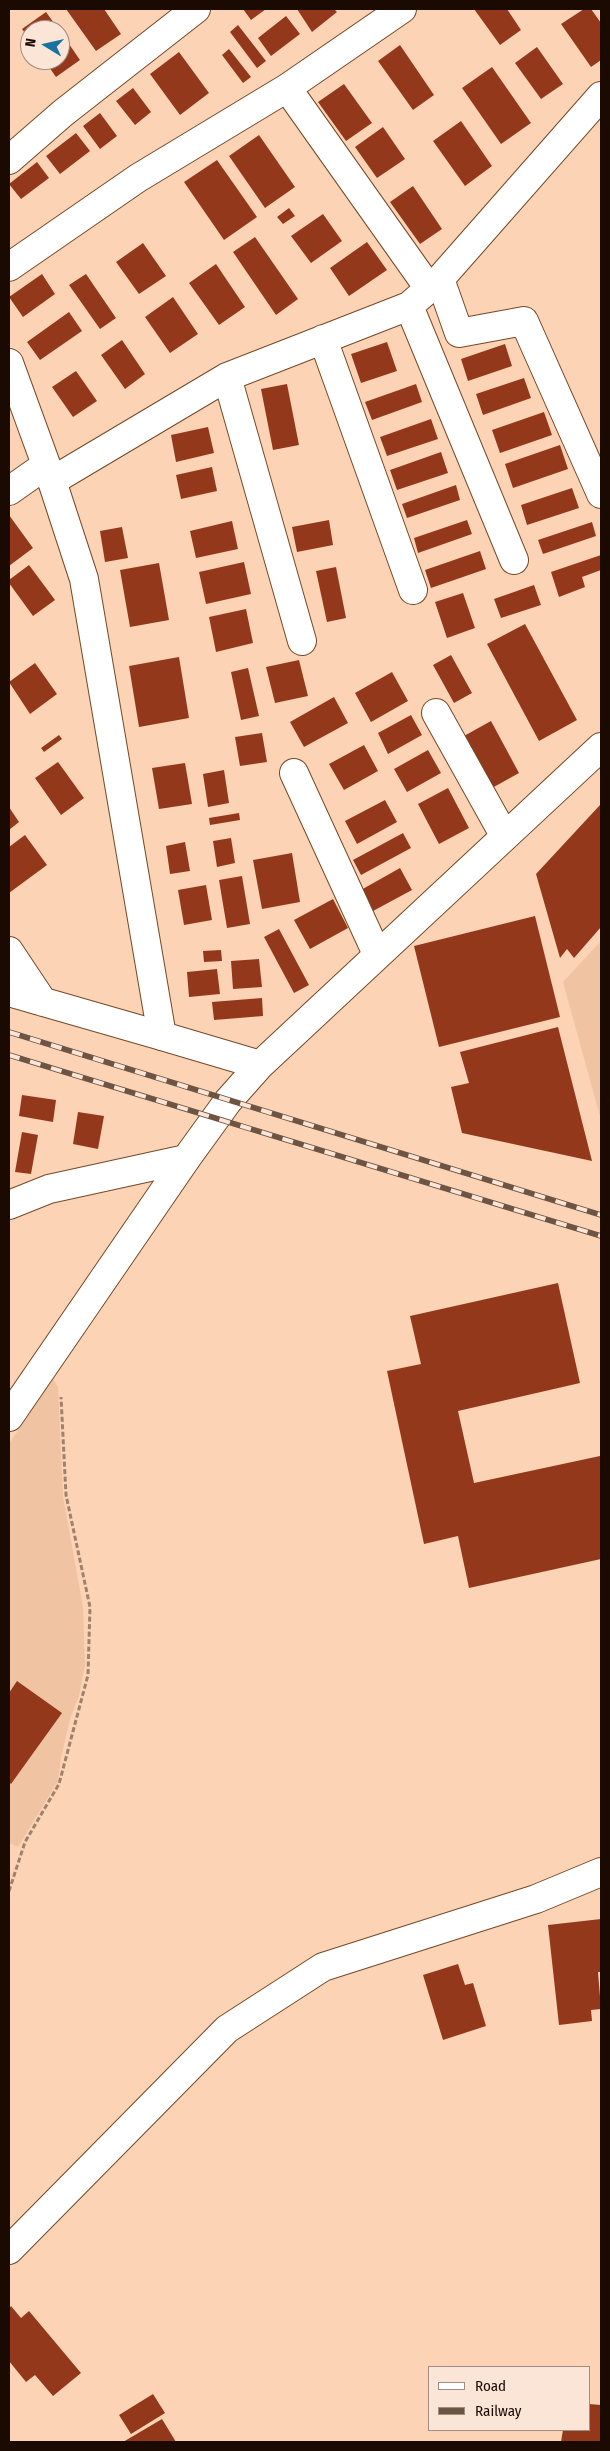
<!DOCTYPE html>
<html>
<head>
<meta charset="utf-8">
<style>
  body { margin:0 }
  #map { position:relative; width:610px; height:2451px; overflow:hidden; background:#fcd3b5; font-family:"Fira Sans Condensed",sans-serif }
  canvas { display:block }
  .frame { position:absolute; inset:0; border:10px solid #1b0a01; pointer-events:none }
  .legend { position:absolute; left:428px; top:2366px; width:162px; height:65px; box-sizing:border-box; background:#fae5d6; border:1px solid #a18d81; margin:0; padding:6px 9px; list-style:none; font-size:15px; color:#1b0a01 }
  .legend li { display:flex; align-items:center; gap:10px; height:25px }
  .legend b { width:25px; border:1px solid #a18d81 }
  .north { position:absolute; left:20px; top:20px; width:50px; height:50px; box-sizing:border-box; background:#fae5d6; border:1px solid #a18d81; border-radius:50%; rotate:279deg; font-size:14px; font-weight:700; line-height:20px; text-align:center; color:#1b0a01 }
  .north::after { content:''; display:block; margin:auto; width:18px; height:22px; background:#1873a2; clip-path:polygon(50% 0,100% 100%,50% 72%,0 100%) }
</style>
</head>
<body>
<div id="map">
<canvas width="610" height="2451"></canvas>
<div class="frame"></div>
<ul class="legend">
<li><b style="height:6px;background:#fff"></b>Road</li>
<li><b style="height:6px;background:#6e5443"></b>Railway</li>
</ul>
<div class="north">N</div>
</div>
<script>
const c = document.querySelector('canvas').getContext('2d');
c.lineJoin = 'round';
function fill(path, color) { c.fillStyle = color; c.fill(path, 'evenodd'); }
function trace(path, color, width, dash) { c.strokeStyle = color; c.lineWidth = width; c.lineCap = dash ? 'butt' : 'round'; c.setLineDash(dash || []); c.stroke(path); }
fill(new Path2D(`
  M601,941V1120L563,982Z
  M53,1379L58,1387L63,1496L83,1607L85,1665L79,1696L70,1719L61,1758L58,1781L18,1847L9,1843V1444Z`), '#f0c3a2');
fill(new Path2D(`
  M66,9H104L121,34L96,51Z
  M243,9H266L251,20Z
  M297,9H334L337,12L312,32Z
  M474,9H507L521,30L500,45Z
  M584,9H591L601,23V60L591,67L561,24Z
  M46,12L59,30H30V40L22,29Z
  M286,16L300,34L271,56L258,38Z
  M238,25L266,61L257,68L230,32Z
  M60,31L80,60L56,77L44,60H60Z
  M400,45L434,95L413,110L378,61Z
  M537,47L563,84L541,99L515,63Z
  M229,49L251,77L243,83L222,55Z
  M179,52L209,93L180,115L150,74Z
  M492,67L531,123L501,144L462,88Z
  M344,84L372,123L346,141L318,102Z
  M133,88L151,112L135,125L116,101Z
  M100,113L117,136L100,149L83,126Z
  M461,121L492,166L465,186L433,141Z
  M383,127L405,159L377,178L355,147Z
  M76,133L90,151L60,174L46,156Z
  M259,135L295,187L265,208L229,156Z
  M217,160L257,217L224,240L184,182Z
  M37,162L49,178L21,199L9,184Z
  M413,186L442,229L420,244L390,202Z
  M289,208L295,216L283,224L277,217Z
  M323,214L342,241L311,263L291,236Z
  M255,237L298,299L276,315L233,252Z
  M367,242L387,270L349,296L330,268Z
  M143,243L166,276L139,294L116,262Z
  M216,264L245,307L219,325L189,283Z
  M42,274L55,294L23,317L9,297Z
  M86,274L116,318L100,329L69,285Z
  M173,297L198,334L170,353L145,317Z
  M69,312L82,331L40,360L27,342Z
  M122,340L145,374L125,389L101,355Z
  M387,342L397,371L361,383L351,354Z
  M505,344L512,366L468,381L461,359Z
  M76,371L97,401L73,417L52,387Z
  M524,378L531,398L483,415L476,394Z
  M287,384L299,445L273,450L261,389Z
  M416,384L422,402L372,420L365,402Z
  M544,412L552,435L500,453L492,430Z
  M431,419L438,439L387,456L380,437Z
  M208,427L214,453L176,462L171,435Z
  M560,445L568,469L513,488L505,464Z
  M441,452L448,473L397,490L390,470Z
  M212,467L217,491L181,499L176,475Z
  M456,485L460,500L407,518L402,504Z
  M572,488L579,508L527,525L521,505Z
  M9,515L33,548L9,566Z
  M329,520L333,545L297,552L292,527Z
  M467,520L472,534L418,553L414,538Z
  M232,521L238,549L196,558L190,531Z
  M592,522L596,536L543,554L538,540Z
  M122,527L128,558L105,562L100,531Z
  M480,551L486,569L431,588L425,570Z
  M601,555V570L582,577L585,587L559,597L551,572Z
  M244,562L251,594L206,604L199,572Z
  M159,563L169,620L130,627L120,570Z
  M29,565L55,600L33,616L9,583V580Z
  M336,567L346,618L327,622L316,571Z
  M534,585L541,605L501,618L494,599Z
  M463,593L475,628L447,638L435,602Z
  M246,609L253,643L216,652L209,617Z
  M525,624L577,720L539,741L487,644Z
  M451,655L472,693L454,703L433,665Z
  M179,657L189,718L139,727L129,666Z
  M299,660L308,696L275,703L266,667Z
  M35,663L57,694L30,714L9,682Z
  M248,668L259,716L241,720L231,672Z
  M392,672L408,701L371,722L355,693Z
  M334,697L348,723L304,747L290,722Z
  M411,715L422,735L388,754L378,733Z
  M491,721L519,773L492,788L464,736Z
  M262,733L267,762L240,766L235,737Z
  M59,735L62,739L44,752L41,748Z
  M364,745L378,771L344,790L329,764Z
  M428,750L441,773L407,792L394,769Z
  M58,762L84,798L61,815L35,778Z
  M185,763L192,804L159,809L152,768Z
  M224,770L229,803L208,807L203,774Z
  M448,788L469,828L439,844L418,804Z
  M385,800L397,822L357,844L345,821Z
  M600,805L601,927L574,958L567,949L560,958L536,874Z
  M9,807L19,822L9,830Z
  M239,813L240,820L210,825L209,818Z
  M403,833L411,848L361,875L353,860Z
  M25,835L47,865L9,893V847Z
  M231,838L235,863L217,867L213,841Z
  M185,842L190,871L170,874L166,846Z
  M292,853L300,902L262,909L253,860Z
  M400,868L412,890L373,911L361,890Z
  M242,876L250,924L227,928L219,880Z
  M206,885L212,920L184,925L178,890Z
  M333,899L348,928L310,949L294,920Z
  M535,916L560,1017L439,1047L414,946Z
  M279,929L309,985L294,993L264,937Z
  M221,950L222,961L204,962L203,951Z
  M259,959L262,987L233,989L231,961Z
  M217,969L220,994L189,997L187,972Z
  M262,998L263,1016L214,1020L212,1002Z
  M558,1027L592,1161L462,1133L451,1087L469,1083L460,1052Z
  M22,1095L56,1100L53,1122L19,1116Z
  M78,1112L104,1116L98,1149L73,1144Z
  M22,1132L38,1135L31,1174L15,1172Z
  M558,1283L580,1383L458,1411L474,1483L600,1456L601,1559L469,1588L458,1536L424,1544L387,1371L421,1364L410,1316Z
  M17,1681L62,1713L11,1784L9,1782V1693Z
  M601,1919V1972H598L601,2009L591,2010L592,2021L559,2025L548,1925Z
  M458,1964L465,1985L473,1983L486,2026L443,2040L423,1975Z
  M11,2306L21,2318L29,2311L81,2373L53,2396L35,2375L26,2382L9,2361V2309Z
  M153,2394L165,2413L131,2434L119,2415Z
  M589,2404L601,2405V2442H561L563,2430H589Z
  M162,2419L176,2442H123Z`), '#94381b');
const minor = new Path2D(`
  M287,88L428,287
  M9,160L63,113L196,9
  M9,267L138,178L287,88L402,9
  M440,279L459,333L524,321L601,494
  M409,306L514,560
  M323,339L413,590
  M227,377L302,641
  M52,481L227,377L409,306L440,279L601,96
  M9,491L46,465
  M436,713L504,835
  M294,773L377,954
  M9,951L43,1002
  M9,992L162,1036
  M9,1205L49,1189L186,1159
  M9,2250L227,2029L323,1967L536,1899L601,1872`);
const tertiary = new Path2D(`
  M9,363L52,481L84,579L162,1036L260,1065
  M9,1417L186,1159L228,1101L260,1065L601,747`);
trace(minor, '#744927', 30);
trace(tertiary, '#744927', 30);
trace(new Path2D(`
  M9,1891L25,1842L59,1784L88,1675L90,1607L66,1495L61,1397`), '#a0816c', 3, [5, 2.5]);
trace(minor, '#fff', 28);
trace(tertiary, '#fff', 28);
const rail = new Path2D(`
  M9,1032L601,1215
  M9,1055L601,1236`);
trace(rail, '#6e5443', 5.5);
trace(rail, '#fae5d6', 4, [11]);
</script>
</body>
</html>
